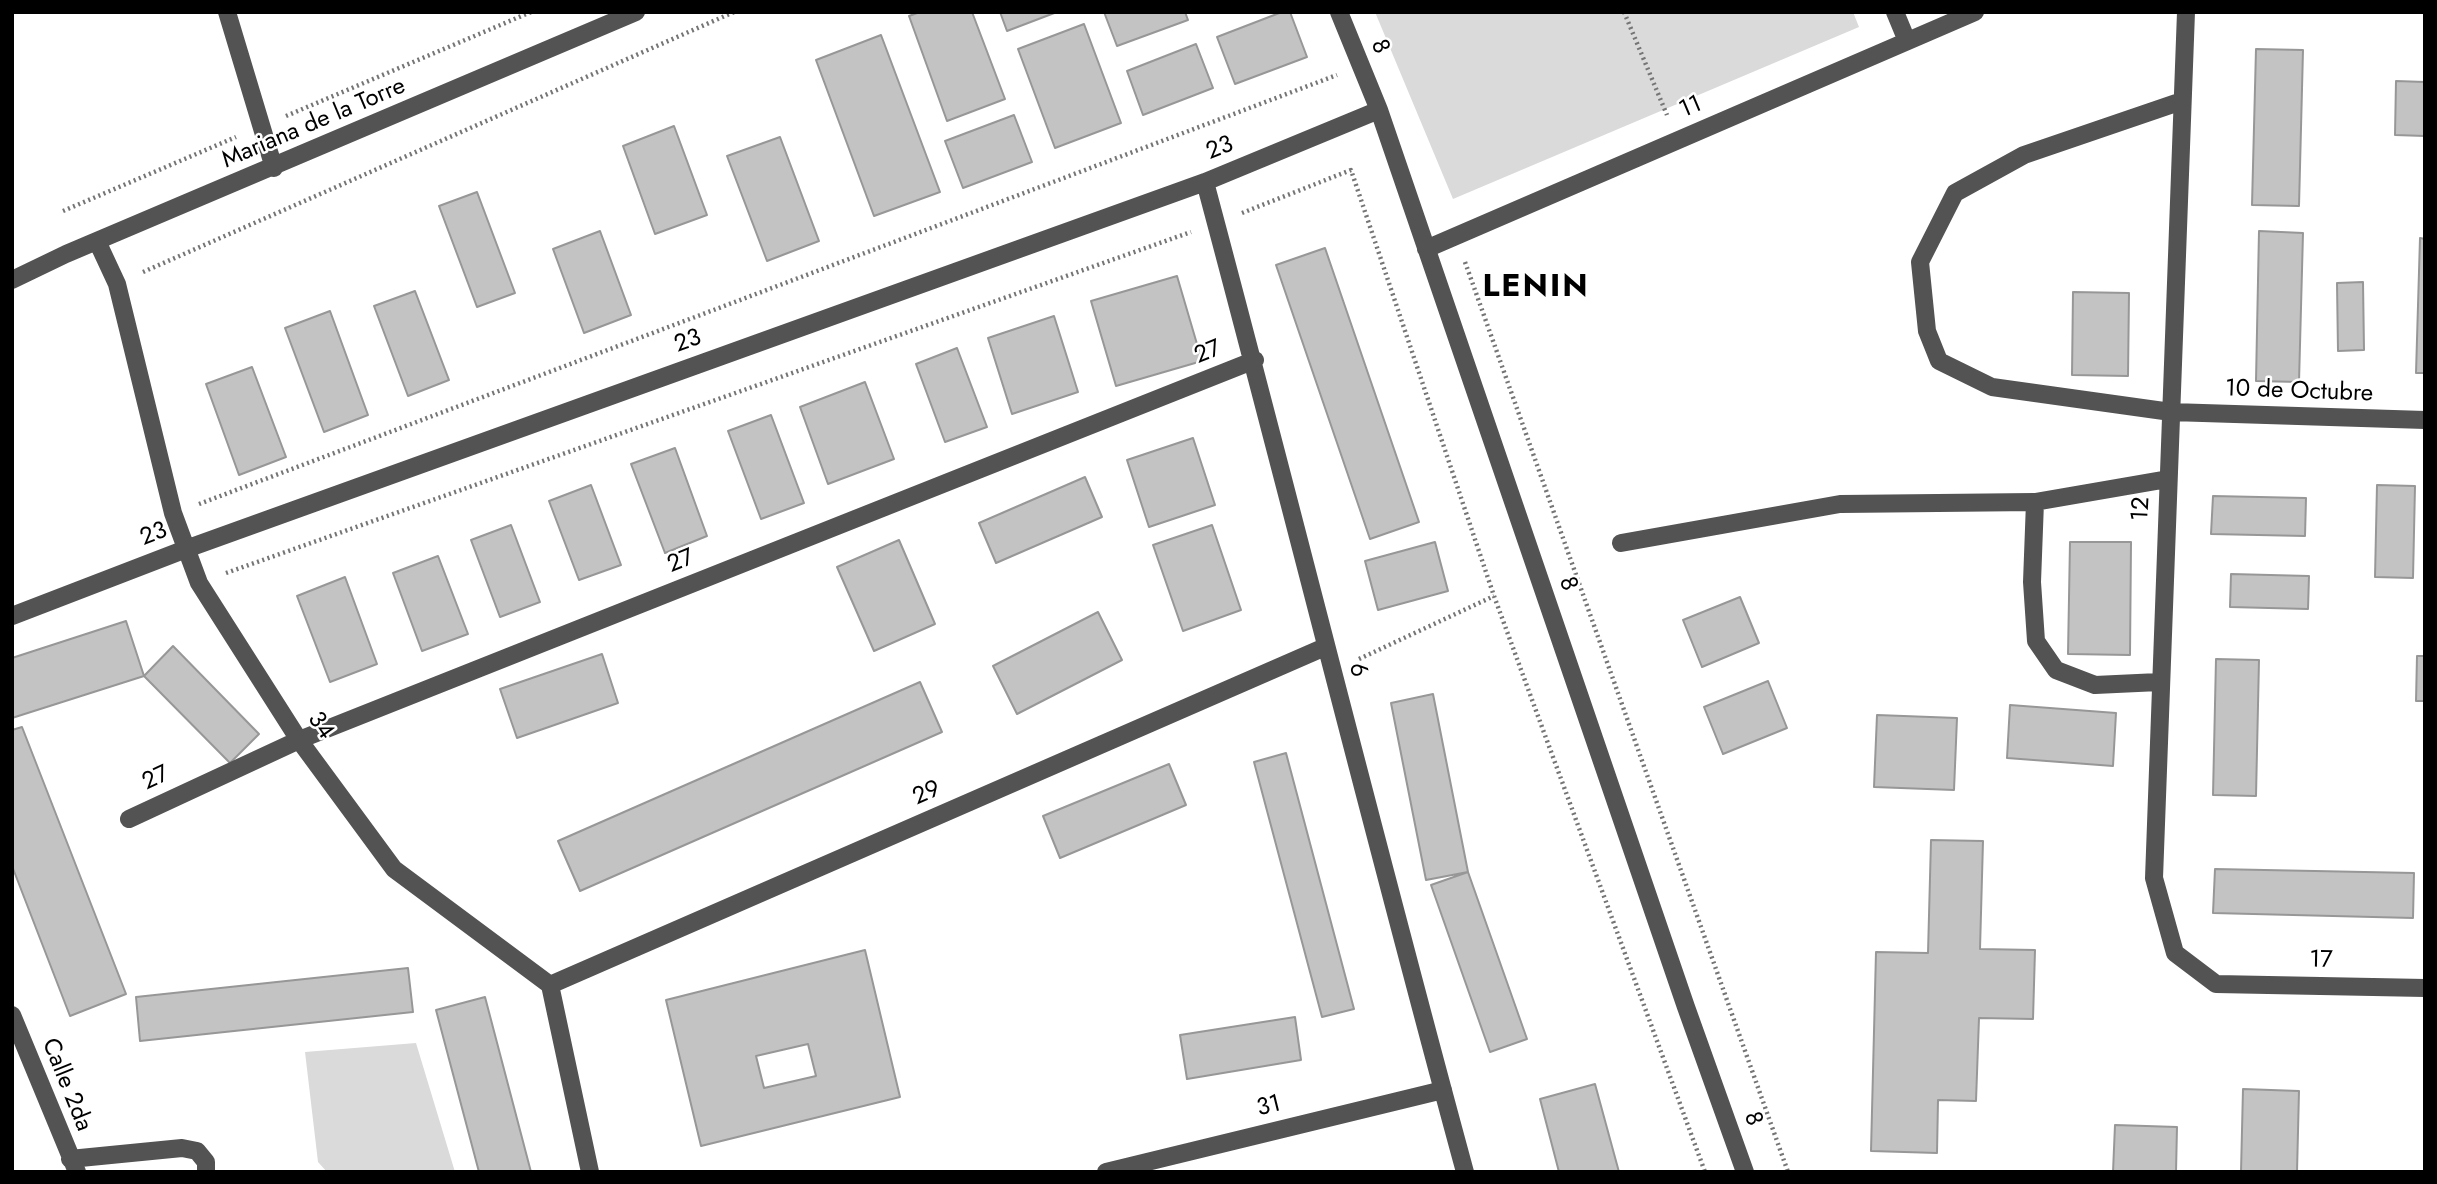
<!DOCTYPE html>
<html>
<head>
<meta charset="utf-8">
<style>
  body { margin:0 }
  #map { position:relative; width:2437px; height:1184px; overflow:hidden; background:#fff; font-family:Jost,sans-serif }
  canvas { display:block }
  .frame { position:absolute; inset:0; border:14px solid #000; pointer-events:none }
</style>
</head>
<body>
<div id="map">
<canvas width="2437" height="1184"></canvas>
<div class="frame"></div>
</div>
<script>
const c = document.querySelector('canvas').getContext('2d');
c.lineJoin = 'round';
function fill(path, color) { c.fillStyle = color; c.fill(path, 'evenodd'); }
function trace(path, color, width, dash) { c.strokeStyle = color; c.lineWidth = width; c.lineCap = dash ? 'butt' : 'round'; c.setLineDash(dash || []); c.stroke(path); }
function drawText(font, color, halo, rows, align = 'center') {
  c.font = font + ' Jost,sans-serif'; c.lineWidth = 5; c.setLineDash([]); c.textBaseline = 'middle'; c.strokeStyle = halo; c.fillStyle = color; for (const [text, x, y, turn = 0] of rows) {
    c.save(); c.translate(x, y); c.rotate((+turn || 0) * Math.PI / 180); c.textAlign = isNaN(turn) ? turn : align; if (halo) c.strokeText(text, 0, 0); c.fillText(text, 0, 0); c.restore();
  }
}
fill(new Path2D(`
  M1375,12H1853L1859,27L1453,199Z
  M416,1043L455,1172H327L318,1162L305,1052Z`), '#dadada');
const building = new Path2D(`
  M920,12H972L1005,99L947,121L909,16Z
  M1000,12H1057L1007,31Z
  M1104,12H1185L1188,20L1117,46Z
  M1282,12H1290L1307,57L1235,84L1217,37Z
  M1084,24L1121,123L1055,148L1018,49Z
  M881,35L940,192L874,216L816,60Z
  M1196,44L1213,88L1143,115L1127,71Z
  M2256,49L2303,50L2299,206L2252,205Z
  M2396,81L2425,82V136L2395,135Z
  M1014,115L1032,162L963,188L945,141Z
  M674,126L707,215L655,234L623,146Z
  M780,137L819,241L767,261L727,156Z
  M477,192L515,293L477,307L439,206Z
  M600,231L631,315L584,333L553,249Z
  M2259,231L2303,233L2299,382L2256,381Z
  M2420,238L2425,239V373H2416Z
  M1325,248L1419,522L1370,539L1276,265Z
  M1177,276L1202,361L1116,386L1091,301Z
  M2363,282L2364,350L2338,351L2337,283Z
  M415,291L449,380L408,396L374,306Z
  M2073,292L2129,293L2128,376L2072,375Z
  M330,311L368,415L324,432L285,328Z
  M1054,316L1078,392L1012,414L988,338Z
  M957,348L987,427L945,442L916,364Z
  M252,367L286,457L239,475L206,384Z
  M865,382L894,459L828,484L800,407Z
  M771,415L804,503L761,519L728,431Z
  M1193,438L1215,505L1149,527L1127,460Z
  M675,448L707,536L665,553L631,464Z
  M1085,477L1102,517L996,563L979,523Z
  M591,485L621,565L579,580L549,501Z
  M2377,485L2415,486L2413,578L2375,577Z
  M2213,496L2306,498L2305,536L2211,534Z
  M511,525L540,602L500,617L471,540Z
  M1212,525L1241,610L1183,631L1153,545Z
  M899,540L935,624L874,651L837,567Z
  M1435,542L1448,591L1378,610L1365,561Z
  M2070,542H2131L2130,655L2068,654Z
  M438,556L468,634L422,651L393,573Z
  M2231,574L2309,576L2308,609L2230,607Z
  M345,577L377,664L330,682L297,596Z
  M1740,597L1759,643L1702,667L1683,620Z
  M1098,612L1122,660L1017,714L993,666Z
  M126,621L144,676L12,718V658Z
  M173,646L259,734L230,763L144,676Z
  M602,654L618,703L517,738L500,689Z
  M2417,656H2425V701H2416Z
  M2216,659L2259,660L2256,796L2213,795Z
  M1768,681L1787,728L1723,754L1704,707Z
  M920,682L942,732L580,891L558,841Z
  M1433,694L1468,872L1426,880L1391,703Z
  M2010,705L2116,713L2113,766L2007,758Z
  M1877,715L1957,718L1954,790L1874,787Z
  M22,727L126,994L70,1016L12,866V730Z
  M1286,753L1354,1009L1322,1017L1254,762Z
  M1169,764L1186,805L1060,858L1043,816Z
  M1931,840L1983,841L1980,949L2035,950L2033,1019L1979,1018L1976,1101L1938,1100L1937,1153L1871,1151L1876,952L1928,953Z
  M2215,869L2414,873L2413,918L2213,913Z
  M1468,872L1527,1039L1490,1052L1431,885Z
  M865,950L900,1097L701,1146L666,1000ZM808,1044L816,1076L764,1088L756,1056Z
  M408,968L413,1012L140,1041L136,997Z
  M485,997L531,1172H479L436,1010Z
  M1295,1017L1301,1060L1187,1079L1180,1035Z
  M1595,1084L1619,1172H1559L1540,1099Z
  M2243,1089L2299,1091L2297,1172H2241Z
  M2115,1125L2177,1127L2176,1172H2113Z`);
fill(building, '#c3c3c3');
trace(building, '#979797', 2);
trace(new Path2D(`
  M1624,12L1667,115
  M286,116L531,12
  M63,211L236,137
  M1242,213L1351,170L1494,596L1705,1172
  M1465,262L1788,1172
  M143,272L734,12
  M199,504L1337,75
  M226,573L1191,232
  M1359,659L1494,596`), '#757575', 4.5, [2, 3.5]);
trace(new Path2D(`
  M227,12L274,168
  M1339,12L1379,110L1686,1007L1745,1172
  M1895,12L1907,41
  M2186,12L2154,878L2175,953L2216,984L2425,988
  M2182,101L2024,155L1955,193L1920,262L1927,331L1939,361L1992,387L2171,412L2425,420
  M1205,182C1293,511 1375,842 1465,1172
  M97,241L117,284L173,513L199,583L299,740L394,869L550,985L590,1172
  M1426,249L1975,12
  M12,280L66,254L636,12
  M2035,502L2032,582L2036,641L2056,670L2095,685L2159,682
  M1621,543L1840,504L2035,502L2168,479
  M12,616L186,549L1205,182L1379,110
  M129,819L299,740L1255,360
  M550,985L1325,647
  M12,1015L77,1172
  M70,1159L182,1148L197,1151L206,1162V1172
  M1106,1172L1443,1090`), '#535353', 18);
drawText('24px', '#000', '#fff', [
  ["8",1379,47,68],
  ["11",1691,108,-23],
  ["Mariana de la Torre",314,124,-23],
  ["23",1220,149,-22],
  ["23",688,342,-20],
  ["27",1208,353,-22],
  ["10 de Octubre",2299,392,2],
  ["12",2142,509,-87],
  ["23",154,535,-21],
  ["27",681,562,-22],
  ["8",1567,584,71],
  ["6",1357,670,74],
  ["34",320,726,55],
  ["27",156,779,-25],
  ["29",927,794,-24],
  ["17",2321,961,1],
  ["Calle 2da",66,1085,68],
  ["31",1269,1107,-14],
  ["8",1752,1119,71]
]);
c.letterSpacing = '2px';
drawText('bold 32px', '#000', '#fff', [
  ["LENIN",1536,288]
]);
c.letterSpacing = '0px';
</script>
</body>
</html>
